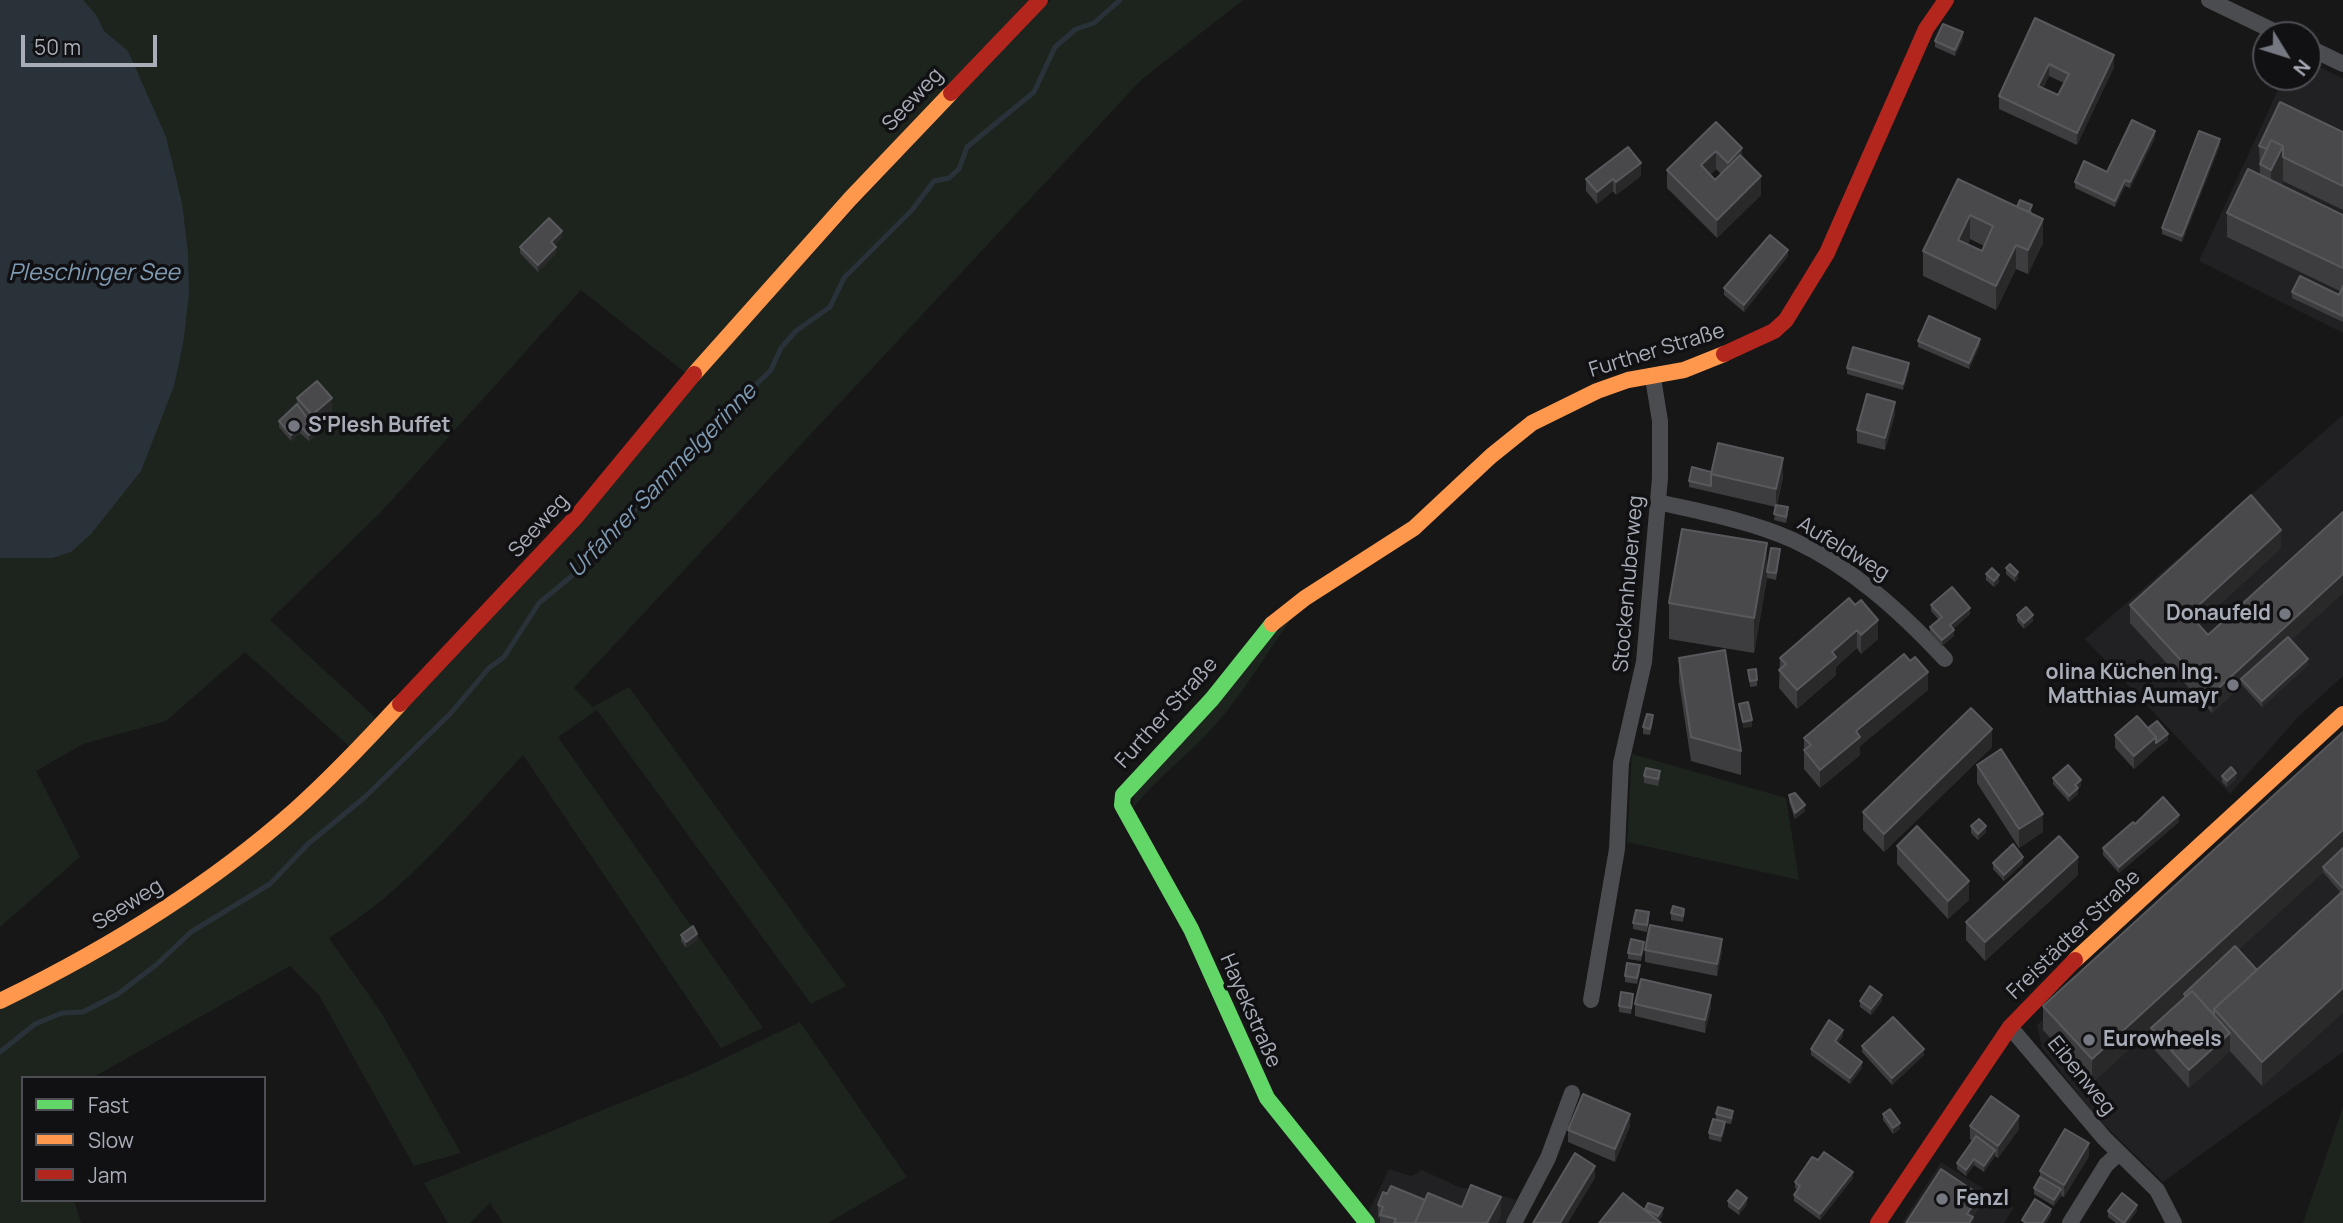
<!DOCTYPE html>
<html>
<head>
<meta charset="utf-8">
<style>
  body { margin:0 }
  #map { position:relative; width:2343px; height:1223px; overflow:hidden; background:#171717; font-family:Manrope,sans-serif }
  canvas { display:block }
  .legend { position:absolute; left:21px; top:1076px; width:245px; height:126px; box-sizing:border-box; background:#111113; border:2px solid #4d4f55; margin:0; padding:9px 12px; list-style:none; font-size:21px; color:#a8adb8 }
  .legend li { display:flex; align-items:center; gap:14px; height:35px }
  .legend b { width:35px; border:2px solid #4d4f55 }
  .north { position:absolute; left:2252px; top:21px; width:70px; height:70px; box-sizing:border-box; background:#111113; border:2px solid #4d4f55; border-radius:50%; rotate:128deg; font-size:19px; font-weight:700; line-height:28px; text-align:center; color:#a8adb8 }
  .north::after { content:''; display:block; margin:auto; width:24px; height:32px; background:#757880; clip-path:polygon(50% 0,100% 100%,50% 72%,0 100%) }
  .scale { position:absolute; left:21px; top:35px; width:136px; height:32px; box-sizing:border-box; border:4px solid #a8adb8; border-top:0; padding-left:9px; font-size:21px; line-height:24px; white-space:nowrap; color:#a8adb8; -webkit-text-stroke:5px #111113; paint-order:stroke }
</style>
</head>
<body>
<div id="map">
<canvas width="2343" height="1223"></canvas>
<ul class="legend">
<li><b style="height:9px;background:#63d668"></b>Fast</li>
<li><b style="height:9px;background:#ff974d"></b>Slow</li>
<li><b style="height:9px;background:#b3261e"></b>Jam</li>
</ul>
<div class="north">N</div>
<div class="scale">50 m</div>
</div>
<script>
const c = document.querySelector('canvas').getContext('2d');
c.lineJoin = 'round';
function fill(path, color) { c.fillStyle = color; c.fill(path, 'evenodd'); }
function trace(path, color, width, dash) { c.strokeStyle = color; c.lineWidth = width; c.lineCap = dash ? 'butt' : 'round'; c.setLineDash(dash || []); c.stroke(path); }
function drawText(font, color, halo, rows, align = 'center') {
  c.font = font + ' Manrope,sans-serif'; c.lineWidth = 7; c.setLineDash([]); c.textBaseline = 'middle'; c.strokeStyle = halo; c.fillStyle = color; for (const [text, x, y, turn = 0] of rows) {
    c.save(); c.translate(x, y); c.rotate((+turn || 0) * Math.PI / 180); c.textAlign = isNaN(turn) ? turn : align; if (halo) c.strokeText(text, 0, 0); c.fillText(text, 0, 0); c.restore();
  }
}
fill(new Path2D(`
  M2308,62L2343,78V333L2199,261L2284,77H2308Z
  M2343,415V676L2298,717L2230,794L2085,639Z
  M2343,746V1052L2163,1182L2097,1118L2042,1048L2037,1025L2134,932Z
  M1941,1162L2014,1208L2004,1223H1902Z
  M1389,1169L1411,1176L1422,1170L1461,1188L1481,1189L1516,1200L1505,1223H1372L1366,1217Z`), '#212123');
fill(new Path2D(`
  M0,0H1028L687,374L581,290L381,512L270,620L378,720L351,748L245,652L166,721L83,744L36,771L80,857L0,927Z
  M1051,0H1243L1141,80L574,688L593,707L629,687L846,986L811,1004L597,710L558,737L763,1028L721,1048L523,755C463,820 405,892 329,938L382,1014L461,1153L414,1166L319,995L290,966L92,1078H23V1200H74L81,1223H0V1010L242,861L736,336L998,52Z
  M1298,609C1270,647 1247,689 1216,724C1190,754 1157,777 1132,809L1136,785Z
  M1632,754L1786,798L1799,880L1627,842Z
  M800,1022L907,1177L828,1223H503L490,1203L470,1223H448L424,1183L696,1072Z
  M2343,1107V1223H2303Z`), '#1d241e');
fill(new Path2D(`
  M0,0H83L96,15L104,31L128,51L166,137L182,203L188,253L189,294L183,344L174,386L141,471L91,534L71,552L52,558H0Z`), '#2a3239');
trace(new Path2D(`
  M0,1052L35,1024L62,1013L83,1012L118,994L156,965L191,932L270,884L308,844L365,797L450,714L489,668L504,657L539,603L595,557L627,523L645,494L665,474L684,464L697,451L707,432L771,370L781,348L796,331L830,307L844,278L912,210L934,181L949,178L959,169L967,147L1034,92L1055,47L1076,29L1094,23L1120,0`), '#2a3239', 5);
trace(new Path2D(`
  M2209,0L2282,35
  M2308,47L2343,64
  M1658,502C1702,512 1751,521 1793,540C1853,568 1900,611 1945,659
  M1591,1000L1617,849L1621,763L1644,662L1660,478V421L1653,378
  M2010,1027L2104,1138L2157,1190L2174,1223
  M1514,1223L1548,1158L1572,1093
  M2070,1223L2106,1165L2119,1153`), '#4b4c50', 16);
trace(new Path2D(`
  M1272,624L1212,699L1123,795L1122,805L1191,929L1267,1098L1367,1223`), '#63d668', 16);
trace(new Path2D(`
  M694,374L850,199L951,93
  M1272,624L1305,598L1414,528L1491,456L1532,423L1597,391L1628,380L1684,370L1724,354
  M2075,960L2343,714
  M0,1001C105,950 207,888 295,810C332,777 366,741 400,704`), '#ff974d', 16);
trace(new Path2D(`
  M951,93L1040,0
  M1724,354L1774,331L1786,320L1827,253L1926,29L1946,0
  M400,704L576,517L694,374
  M1878,1223L2010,1027L2075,960`), '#b3261e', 16);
fill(new Path2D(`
  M2035,18L2114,67L2077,145L1999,109V96ZM2049,76L2064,83L2058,95L2043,88Z
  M1963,39L1955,56L1935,47V41Z
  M1716,122L1742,157L1761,195L1717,238L1667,188V170ZM1716,169L1721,174L1715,180L1710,175Z
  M2343,132V210L2283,181L2281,185L2343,215V322L2292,298V292L2339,295L2340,291L2227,237V213L2260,175L2259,146Z
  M2155,138L2130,188L2125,186L2115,207L2075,188V182L2107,172Z
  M2220,145L2182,242L2162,234V228Z
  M1641,176L1616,195L1613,191L1597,204L1586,191V179Z
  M1958,179L2017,207L2032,211L2031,214L2043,243L2028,274L2016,269L1996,310L1923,276V251ZM1970,239L1984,246L1982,251L1968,244Z
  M562,237L554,245L556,253L538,272L520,253V247Z
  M1788,256L1744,312L1724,295V288Z
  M1918,341L1980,345L1969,369L1918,347Z
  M1847,368L1909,369L1903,390L1847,374Z
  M297,398L332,410L312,426L315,436L309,441L300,433L291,441L279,427V421L297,404Z
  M1895,414L1885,450L1857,443V430Z
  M1711,472L1783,477L1777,505L1788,514L1786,523L1774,520L1776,507L1689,487V481Z
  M2281,548L2198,624L2208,635L2291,640L2308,665L2262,707L2242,685L2212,713L2130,623V605Z
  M1780,555L1776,580L1767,578L1754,653L1669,639V603L1767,572Z
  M2006,568L2018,578L2015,582L2006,574Z
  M1986,574L1999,582L1994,587L1986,580Z
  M1849,598L1878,639L1861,654L1857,648L1836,667V675L1797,709L1779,688L1780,658Z
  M1931,605L1970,614L1953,629L1954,636L1942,646L1930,633V627L1939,620L1931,611Z
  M2017,615L2033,621L2024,629L2017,621Z
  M1679,658L1741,751V775L1691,761L1679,682Z
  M1748,670L1757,680V686L1750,687Z
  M1928,690L1860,746V755L1820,788L1804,769V738Z
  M1653,721L1650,735L1643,734V727Z
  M2148,728L2168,740L2156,749L2134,769L2115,748V735Z
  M2343,732V1012L2262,1086L2230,1051L2189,1088L2151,1046V1029L2092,1083L2043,1030V1006ZM2323,872L2341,893L2257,970L2238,950Z
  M1992,747L1884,852L1863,830V812Z
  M1977,765L2043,832L2019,848L1977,783Z
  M1644,776L1660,777L1658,786L1644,783Z
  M2222,776L2236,779L2227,787L2222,782Z
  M2053,778L2081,786L2078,788V794L2069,802L2053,784Z
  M1789,795L1805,811L1795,819L1789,801Z
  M2179,822L2119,873L2103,855V848Z
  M1971,826L1986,832L1978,840L1971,833Z
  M1897,846L1969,900L1948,919L1897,864Z
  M1993,863H2023L2004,881L1993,869Z
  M2078,875L1985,961L1966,940V922Z
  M1671,913L1684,915L1683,922L1671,920Z
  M1649,919L1647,932L1633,929V923Z
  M681,935L697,940L686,948L681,941Z
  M1644,948L1641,961L1628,959V953Z
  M1645,950L1722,951L1717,976L1645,962Z
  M1640,971L1637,984L1625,982V976Z
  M1633,1001L1631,1014L1619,1012V1006Z
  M1860,1001H1882L1871,1015L1860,1007Z
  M1635,1004L1711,1007L1705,1033L1635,1016Z
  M1843,1036L1838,1043L1862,1068L1850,1084L1811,1055V1049Z
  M1862,1046L1924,1055L1892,1085L1862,1052Z
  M1716,1114L1733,1117L1731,1124L1725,1123V1128L1721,1142L1709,1139V1133L1716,1119Z
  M1883,1114L1900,1129L1893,1134L1883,1120Z
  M1630,1126L1615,1162L1568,1142V1130Z
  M1970,1126L2019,1129L1998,1158L1995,1156L1984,1172L1974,1165L1966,1176L1957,1169V1163L1973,1141L1970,1139Z
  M2089,1156L2064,1197L2061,1196L2054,1206L2034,1194V1188L2040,1177V1171Z
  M1818,1160L1853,1178L1820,1220L1794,1201V1195L1798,1190L1795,1188V1182Z
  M1387,1194L1425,1200L1501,1215L1497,1223H1380V1218L1378,1217V1205Z
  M1728,1201L1747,1204L1739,1215L1728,1207Z
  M1645,1209L1663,1214L1659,1221L1645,1210Z
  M2108,1211H2137L2128,1223H2116L2108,1217Z`), '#3d3d3f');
fill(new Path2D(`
  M1963,32V39L1955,56V50Z
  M2114,55V67L2077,145V133Z
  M2049,64V76L2038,98V86Z
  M2155,131V138L2130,188V182Z
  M2220,139V145L2182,242V236Z
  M2283,146V181L2271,205V170Z
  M1742,148V167L1728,181V163Z
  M1716,151V169L1701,184V165Z
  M1641,163V176L1616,195V182Z
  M1761,176V195L1717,238V220Z
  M1613,179V191L1597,204V192Z
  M2125,180V186L2115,207V201Z
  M1970,215V239L1958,264V240Z
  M2043,219V243L2028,274V250Z
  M562,231V237L551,248V242Z
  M2016,245V269L1996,310V286Z
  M556,247V253L538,272V265Z
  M1788,250V256L1744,312V305Z
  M1980,339V345L1969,369V363Z
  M1909,363V369L1903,390V384Z
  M332,398V410L312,427V415Z
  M1895,402V414L1885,450V438Z
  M300,426V433L291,441V435Z
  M315,429V436L309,441V435Z
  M1783,458V477L1776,507V489Z
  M2281,530V548L2189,632V614Z
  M1767,543V578L1754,653V618Z
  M2018,572V578L2015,582V576Z
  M2343,574V593L2245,683L2241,679L2242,685L2212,713V694Z
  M1999,575V582L1994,587V581Z
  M1970,608V614L1950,632V625Z
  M2033,615V621L2024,629V623Z
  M1878,620V639L1861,654V635Z
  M1857,630V648L1836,667V675L1797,709V690L1832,652Z
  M1954,630V636L1942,646V640Z
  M2308,659V665L2262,707V701Z
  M1928,672V690L1860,746V755L1820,788V770L1856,731Z
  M1752,720V727L1743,728V722Z
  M1992,729V747L1884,852V834Z
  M2168,734V740L2156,749L2134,769V756L2156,737Z
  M2236,773V779L2227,787V781Z
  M2081,780V786L2078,788V794L2069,802V796L2075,785Z
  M1805,805V811L1795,819V813Z
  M2043,814V832L2019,848V829Z
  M2179,815V822L2119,873V867Z
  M1986,826V832L1978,840V834Z
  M2343,830V854L2323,867V872L2187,997L2184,994V1000L2092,1083V1059Z
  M2023,857V863L2004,881V875Z
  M2078,857V875L1985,961V942Z
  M1969,881V900L1948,919V901Z
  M697,934V940L686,948V942Z
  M1722,939V951L1717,976V964Z
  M2343,988V1012L2262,1086V1062Z
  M1711,995V1007L1705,1033V1020Z
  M1882,995V1001L1871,1015V1009Z
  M1843,1030V1036L1835,1047V1041Z
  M2230,1033V1051L2189,1088V1070Z
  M1924,1049V1055L1892,1085V1078Z
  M1862,1062V1068L1850,1084V1078Z
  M1630,1114V1126L1615,1162V1149Z
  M2019,1116V1129L1998,1158V1146Z
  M1725,1122V1128L1721,1142V1136Z
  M1900,1123V1129L1893,1134V1128Z
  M2089,1143V1156L2064,1197V1185Z
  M1995,1150V1156L1984,1172V1166Z
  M1974,1159V1165L1966,1176V1170Z
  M1595,1166V1178L1568,1223H1560Z
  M1853,1172V1178L1820,1220V1214Z
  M2061,1189V1196L2054,1206V1200Z
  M1980,1195V1207L1973,1217V1223H1967V1214Z
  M1501,1197V1215L1497,1223H1487Z
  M1747,1198V1204L1739,1215V1209Z
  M2137,1205V1211L2128,1223H2124Z
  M1663,1208V1214L1658,1223V1216Z
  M2051,1209V1215L2046,1223H2042Z`), '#29292a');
const building = new Path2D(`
  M2035,18L2114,55L2077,133L1999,96ZM2049,64L2069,74L2058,95L2038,86Z
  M1943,24L1963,32L1955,50L1935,41Z
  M2280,102L2343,132V186L2283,157V146L2271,140L2267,149L2259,146Z
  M2132,120L2155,131L2130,182L2125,180L2115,201L2075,182L2084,161L2107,172Z
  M1716,122L1742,148L1728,163L1716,151L1701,165L1715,180L1740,155L1761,176L1717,220L1667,170Z
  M2199,131L2220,139L2182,236L2162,228Z
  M2271,140L2283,146L2271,170L2260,164Z
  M1628,147L1641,163L1616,182L1613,179L1597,192L1586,179Z
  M2248,169L2343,215V268L2227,213Z
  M1958,179L2043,219L2028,250L2016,245L1996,286L1923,251ZM1970,215L1993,226L1982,251L1958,240Z
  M2020,200L2032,205L2029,212L2017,207Z
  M549,218L562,231L551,242L556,247L538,265L520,247Z
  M1770,235L1788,250L1744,305L1724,288Z
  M2300,276L2339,295L2343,286V316L2292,292Z
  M1929,316L1980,339L1969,363L1918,341Z
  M1853,347L1909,363L1903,384L1847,368Z
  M317,381L332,398L312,415L297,398Z
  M1867,394L1895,402L1885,438L1857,430Z
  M297,404L315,429L309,435L300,426L291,435L279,421Z
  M1718,443L1783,458L1776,489L1711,474Z
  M1692,467L1711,472V486L1689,481Z
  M2251,495L2281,530L2189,614L2208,635L2343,512V574L2212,694L2130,605Z
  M1776,505L1788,507L1786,517L1774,514Z
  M1682,529L1767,543L1754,618L1669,603Z
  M1771,548L1780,549L1776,573L1767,572Z
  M2010,564L2018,572L2015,576L2006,568Z
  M1992,568L1999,575L1994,581L1986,574Z
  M1952,587L1970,608L1950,625L1954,630L1942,640L1930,627L1942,617L1931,605Z
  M1849,598L1855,605L1861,600L1878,620L1861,635L1857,630L1832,652L1836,657L1797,690L1779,670L1786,664L1780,658Z
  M2026,607L2033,615L2024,623L2017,615Z
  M2288,637L2308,659L2262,701L2241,679Z
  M1725,650L1741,751L1691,737L1679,658Z
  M1904,654L1910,661L1915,657L1928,672L1856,731L1860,737L1820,770L1804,750L1811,745L1804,738Z
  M1756,669L1757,680L1750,681L1748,670Z
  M1748,702L1752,720L1743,722L1739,704Z
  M1971,708L1992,729L1884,834L1863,812Z
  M1647,714L1653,715L1650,729L1643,727Z
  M2137,716L2156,737L2134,756L2115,735Z
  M2157,721L2168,734L2156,743V737L2148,728Z
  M2343,732V830L2092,1059L2043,1006Z
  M2001,749L2043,814L2019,829L1977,765Z
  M2068,765L2081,780L2075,785L2078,788L2069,796L2053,778Z
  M2231,767L2236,773L2227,781L2222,776Z
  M1646,768L1660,771L1658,779L1644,776Z
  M1795,793L1805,805L1795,813L1789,795Z
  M2163,797L2179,815L2119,867L2103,848L2133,822L2135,824Z
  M1979,819L1986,826L1978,834L1971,826Z
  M1917,826L1969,881L1948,901L1897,846Z
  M2059,836L2078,857L1985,942L1966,922Z
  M2013,844L2023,857L2004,875L1993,863Z
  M2343,848V888L2323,867Z
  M2343,891V988L2262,1062L2214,1009Z
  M1673,906L1684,909L1683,916L1671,913Z
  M1636,910L1649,912L1647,925L1633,923Z
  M1650,925L1722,939L1717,964L1645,950Z
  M693,926L697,934L686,942L681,935Z
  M1631,939L1644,942L1641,955L1628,953Z
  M2235,946L2257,970L2214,1009V1015L2192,991L2186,996L2184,994Z
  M1627,963L1640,965L1637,978L1625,976Z
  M1641,979L1711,995L1705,1020L1635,1004Z
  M1870,986L1882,995L1871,1009L1860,1001Z
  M2192,991L2230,1033L2189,1070L2151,1028Z
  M1621,992L1633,994L1631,1008L1619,1006Z
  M1893,1017L1924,1049L1892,1078L1862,1046Z
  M1829,1020L1843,1030L1835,1041L1862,1062L1850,1078L1811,1049Z
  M1583,1094L1630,1114L1615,1149L1568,1130Z
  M1991,1096L2019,1116L1998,1146L1970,1126Z
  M1718,1107L1733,1111L1731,1118L1716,1114Z
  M1890,1109L1900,1123L1893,1128L1883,1114Z
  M1713,1119L1725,1122L1721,1136L1709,1133Z
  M2065,1129L2089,1143L2064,1185L2040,1171Z
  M1976,1136L1995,1150L1984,1166L1974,1159L1966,1170L1957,1163Z
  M1824,1152L1853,1172L1820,1214L1794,1195L1800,1186L1795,1182L1812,1157L1818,1160Z
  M1575,1153L1595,1166L1560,1223H1533Z
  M1941,1169L1980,1195L1967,1214L1973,1217L1969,1223H1906Z
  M2040,1177L2061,1189L2054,1200L2034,1188Z
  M1471,1185L1501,1197L1487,1223H1415L1428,1193L1462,1207Z
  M1391,1186L1425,1200L1415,1223H1394L1396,1219L1380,1215L1383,1207L1378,1205L1383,1192L1387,1194Z
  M1737,1190L1747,1198L1739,1209L1728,1201Z
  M1623,1193L1661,1223H1599Z
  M2122,1193L2137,1205L2124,1223L2108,1211Z
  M2035,1199L2051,1209L2042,1223H2026L2022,1220Z
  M1648,1203L1663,1208L1658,1216L1645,1209Z`);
fill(building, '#49494c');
trace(building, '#58595d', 2);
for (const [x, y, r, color] of [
  [294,426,7,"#757880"],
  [2285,614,7,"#757880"],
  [2233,685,7,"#757880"],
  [2089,1040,7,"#757880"],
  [1942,1199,7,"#757880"]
]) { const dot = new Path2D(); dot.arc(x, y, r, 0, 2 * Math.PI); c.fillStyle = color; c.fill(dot); trace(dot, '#111113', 2.5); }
drawText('21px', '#a8adb8', '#111113', [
  ["Seeweg",913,100,-47],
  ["Further Straße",1657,351,-17],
  ["Seeweg",539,526,-48],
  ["Aufeldweg",1843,549,31],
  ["Stockenhuberweg",1629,584,-85],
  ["Further Straße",1167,713,-48],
  ["Seeweg",128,905,-32],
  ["Freistädter Straße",2074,935,-44],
  ["Hayekstraße",1250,1011,66],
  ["Eibenweg",2081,1076,51]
]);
drawText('bold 21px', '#a8adb8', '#111113', [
  ["S'Plesh Buffet",308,426],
  ["Donaufeld",2271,614,"right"],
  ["olina Küchen Ing.",2219,673,"right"],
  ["Matthias Aumayr",2219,697,"right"],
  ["Eurowheels",2103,1040],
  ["Fenzl",1956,1199]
], 'left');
drawText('italic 23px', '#7f9bb3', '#111113', [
  ["Pleschinger See",94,274],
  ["Urfahrer Sammelgerinne",663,481,-46]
]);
</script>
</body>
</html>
